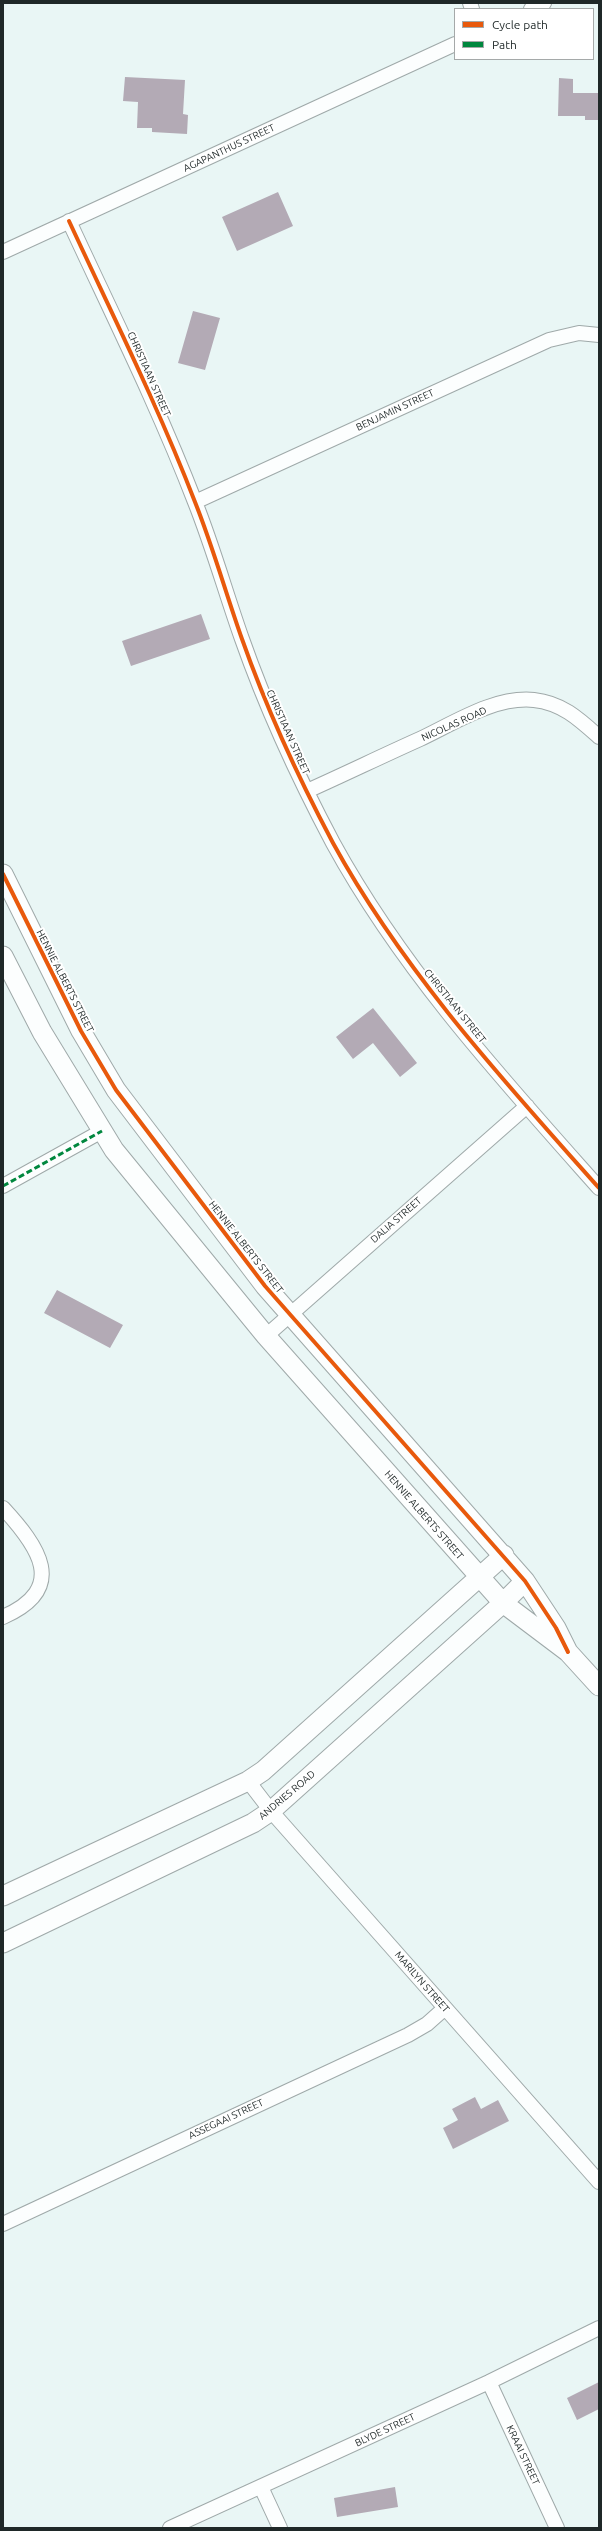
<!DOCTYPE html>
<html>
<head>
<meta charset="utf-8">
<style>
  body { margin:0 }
  #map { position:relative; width:602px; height:2531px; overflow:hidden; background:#e9f6f5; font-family:Ubuntu,sans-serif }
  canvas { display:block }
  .frame { position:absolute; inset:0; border:4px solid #1f2828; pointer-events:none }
  .legend { position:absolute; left:454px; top:8px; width:140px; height:52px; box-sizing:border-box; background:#fff; border:1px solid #a5a9a9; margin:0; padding:5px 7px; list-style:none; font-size:12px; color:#1f2828 }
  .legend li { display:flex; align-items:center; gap:8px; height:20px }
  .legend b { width:20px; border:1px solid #a5a9a9 }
</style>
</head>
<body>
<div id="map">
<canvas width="602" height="2531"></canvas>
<div class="frame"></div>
<ul class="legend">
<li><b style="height:5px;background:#e8590c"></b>Cycle path</li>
<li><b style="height:5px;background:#00873e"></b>Path</li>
</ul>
</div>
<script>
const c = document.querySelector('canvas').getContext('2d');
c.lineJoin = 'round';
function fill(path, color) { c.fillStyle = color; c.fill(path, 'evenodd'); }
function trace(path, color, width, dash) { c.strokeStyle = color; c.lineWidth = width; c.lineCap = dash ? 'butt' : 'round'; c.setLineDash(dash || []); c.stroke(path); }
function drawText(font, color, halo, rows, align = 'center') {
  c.font = font + ' Ubuntu,sans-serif'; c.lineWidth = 4; c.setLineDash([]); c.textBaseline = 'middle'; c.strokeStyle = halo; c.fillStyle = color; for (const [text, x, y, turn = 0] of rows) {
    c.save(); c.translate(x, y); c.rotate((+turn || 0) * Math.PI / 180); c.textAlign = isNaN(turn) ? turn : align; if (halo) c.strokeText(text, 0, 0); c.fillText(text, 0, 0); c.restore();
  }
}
fill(new Path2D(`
  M125,77L185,80L183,114L188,115L187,134L152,132V128H137L138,102L123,101Z
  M559,78L573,79V93H599V120H585V116H558Z
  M278,192L293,226L237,251L222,217Z
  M193,311L220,318L205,370L178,363Z
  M201,614L210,639L131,666L122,641Z
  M373,1008L417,1063L400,1077L373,1043L353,1059L336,1037Z
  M57,1290L123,1325L110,1348L44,1313Z
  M475,2097L481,2109L498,2100L509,2121L453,2149L443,2128L458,2120L452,2109Z
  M599,2382V2409L577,2420L567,2398Z
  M395,2487L398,2507L337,2517L334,2498Z`), '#b3aab5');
const street = new Path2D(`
  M470,3L472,9
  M531,9L544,3
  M69,221C112,314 158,406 195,502C213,547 226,594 242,639C267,710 298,777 333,843C403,971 503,1080 599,1188
  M3,252L455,44
  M195,502L549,340L579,333L599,335
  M307,791C345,774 382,756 420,739C454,723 495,696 534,700C562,703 579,719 599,737
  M3,1186L102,1131
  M266,1336L527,1106
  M3,1508C38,1546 69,1588 3,1617
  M248,1781L271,1811L599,2182
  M3,2224L408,2035L427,2024L445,2008
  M489,2382L557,2528
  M261,2487L280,2528
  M170,2528L489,2382L599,2328`);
const secondary = new Path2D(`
  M3,874L81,1031L116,1090L265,1286L525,1581L556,1628L568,1652
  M3,956L42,1032L114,1150L266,1336L503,1603L568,1652L599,1686
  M3,1896L248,1781L263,1771L504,1555
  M3,1943L253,1823L271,1811L503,1603L525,1581`);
trace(street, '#9fa9a9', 16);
trace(secondary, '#9fa9a9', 21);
trace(street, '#fcfefe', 14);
trace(secondary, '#fcfefe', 19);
trace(new Path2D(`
  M3,1186L102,1131`), '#00873e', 3, [6, 3]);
trace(new Path2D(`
  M69,221C112,314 158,406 195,502C213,547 226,594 242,639C267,710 298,777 333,843C403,971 503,1080 599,1188
  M3,874L81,1031L116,1090L265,1286L525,1581L556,1628L568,1652`), '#e8590c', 4);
drawText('10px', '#1f2828', '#fff', [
  ["AGAPANTHUS STREET",229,148,-25],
  ["CHRISTIAAN STREET",149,374,66],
  ["BENJAMIN STREET",395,410,-25],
  ["NICOLAS ROAD",454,724,-24],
  ["CHRISTIAAN STREET",288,732,66],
  ["HENNIE ALBERTS STREET",65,981,63],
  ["CHRISTIAAN STREET",455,1006,51],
  ["DALIA STREET",396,1220,-41],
  ["HENNIE ALBERTS STREET",246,1247,52],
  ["HENNIE ALBERTS STREET",424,1515,49],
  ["ANDRIES ROAD",287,1795,-40],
  ["MARILYN STREET",422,1982,49],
  ["ASSEGAAI STREET",226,2119,-25],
  ["BLYDE STREET",385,2430,-25],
  ["KRAAI STREET",523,2455,65]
]);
</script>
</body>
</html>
